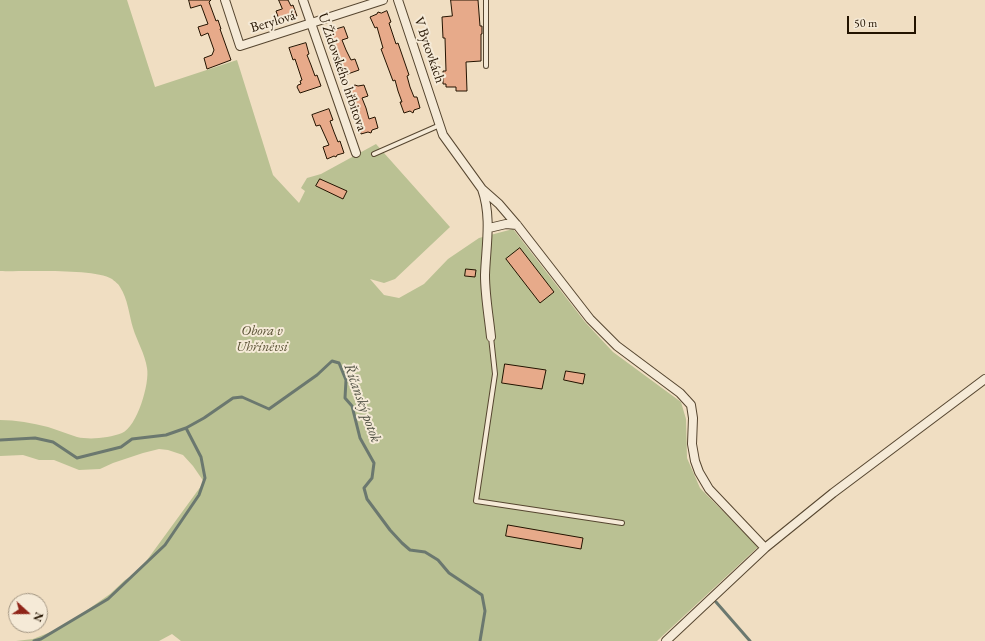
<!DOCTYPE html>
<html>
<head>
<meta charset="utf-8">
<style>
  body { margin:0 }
  #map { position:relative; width:985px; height:641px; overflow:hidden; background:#f0dec2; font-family:"EB Garamond",serif }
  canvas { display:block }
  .north { position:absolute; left:8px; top:593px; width:40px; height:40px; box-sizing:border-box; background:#f5ead7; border:1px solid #a19481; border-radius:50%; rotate:111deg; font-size:11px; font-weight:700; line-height:16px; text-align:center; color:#231300 }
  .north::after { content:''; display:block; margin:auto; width:14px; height:18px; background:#8f2418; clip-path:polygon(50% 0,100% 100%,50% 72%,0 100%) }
  .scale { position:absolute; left:847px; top:16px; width:69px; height:18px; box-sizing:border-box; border:2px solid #231300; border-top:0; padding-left:5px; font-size:12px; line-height:14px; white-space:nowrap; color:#231300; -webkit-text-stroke:3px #f5ead7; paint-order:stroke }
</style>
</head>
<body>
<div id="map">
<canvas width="985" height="641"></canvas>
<div class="north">N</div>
<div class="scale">50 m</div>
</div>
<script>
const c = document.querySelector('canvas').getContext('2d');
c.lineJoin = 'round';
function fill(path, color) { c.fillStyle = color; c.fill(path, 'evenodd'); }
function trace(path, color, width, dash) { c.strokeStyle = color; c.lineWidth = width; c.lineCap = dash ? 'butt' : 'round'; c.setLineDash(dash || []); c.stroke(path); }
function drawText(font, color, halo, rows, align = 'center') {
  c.font = font + ' "EB Garamond",serif'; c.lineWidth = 4; c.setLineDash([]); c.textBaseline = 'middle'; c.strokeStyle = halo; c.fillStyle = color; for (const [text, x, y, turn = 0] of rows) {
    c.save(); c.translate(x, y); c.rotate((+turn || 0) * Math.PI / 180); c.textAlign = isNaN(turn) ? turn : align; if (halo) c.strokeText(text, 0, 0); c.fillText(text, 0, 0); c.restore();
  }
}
fill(new Path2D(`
  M0,0H127L155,87L237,60L273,175L299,203L305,191L301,188L307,178L321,174L376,144L450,227L395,279L384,283L370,279L384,295L399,298L424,284L448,259L479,238L513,229L585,322L613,352L681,402L686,419L687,458L700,488L758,547L657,641H181L172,634L159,641H16L33,639L63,627L110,594L125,580L139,571L204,482L193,466L183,455L168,450L159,449L143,453L113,463L100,469L79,470L54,460H39L23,455L0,456V420C16,420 32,423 48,427C58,430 67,434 77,437C90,440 109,438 122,433C137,427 150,383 147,368C145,354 137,341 133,328C129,315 128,299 120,287C119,284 114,281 112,279C93,268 24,272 0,271Z`), '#bac193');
trace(new Path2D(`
  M0,440L35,438L53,442L77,458L121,447L132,439L166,435L186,428L204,418L233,398L242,397L269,409L317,375L332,361L339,363L346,380L345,398L352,406L360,438L374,463L372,478L364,488L367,499L390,530L402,543L410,550L425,552L438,560L449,573L482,595L485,611L480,641
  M716,602L750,641
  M34,641L41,639L108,599L165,545L199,495L205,478L201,457L186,428`), '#6b786f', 3);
const building = new Path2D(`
  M189,0H211L209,2L216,21L218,20L221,29H220L231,60L207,69L204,58L212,55L214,50L208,33L201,36L198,27L208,24L201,5L191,8Z
  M279,0H288L291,6L293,5L297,16L280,22L276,11L282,9Z
  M451,0H478L480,26H482V34H481V61L466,62L467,91H456V87H446V84H443V71H446L445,38H443L442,17L452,16Z
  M387,11L391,22L389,23L396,44L398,43L409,75L407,76L410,87L414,97H417L420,108L414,110L413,113L410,111L404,113L400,102H402L398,91L395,80L393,81L381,49L383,48L377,27L375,28L370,17L377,14L378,12L381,13Z
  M344,27L348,38L342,40L346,50L351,60L355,59L359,70L342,76L338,64L341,63L333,43H331L327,32Z
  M306,43L309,54L307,55L311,65L315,76L317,75L321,86L300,93L297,87L298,85L301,84L300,81L302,80L295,59L293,60L289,48Z
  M355,85L358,86L364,85L368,96L362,98L366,108L369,119L375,117L378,128L372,130L371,133L368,132L361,134L358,122H360L353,101H351L347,90L354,88Z
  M329,109L333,120L330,121L334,132L338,142L340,141L344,153L337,155L336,157L334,156L327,159L323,147L329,145L320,125L316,126L312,115Z
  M320,179L347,191L343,199L316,186Z
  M520,248L554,292L540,303L506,259Z
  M466,269L476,270L475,277L465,276Z
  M505,364L546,370L542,389L502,383Z
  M566,371L585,374L583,384L564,380Z
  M508,525L583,538L581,549L506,536Z`);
fill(building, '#e7aa8a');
trace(building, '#231300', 1);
const lane = new Path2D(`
  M486,66V0
  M374,154L440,125
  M491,337L495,374L476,501L622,523`);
const street = new Path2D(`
  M225,0L240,46L383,0
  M303,0L356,153
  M398,0L443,135L482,189C492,217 486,246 485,275C485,296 489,317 491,337
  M482,189L499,204L517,225L590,319L617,346L680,393L691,405L693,418L692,444L695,461L699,472L709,489L765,548
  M489,228L506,224L517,225
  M666,641L765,548L833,493L985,379`);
trace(lane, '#564630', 6);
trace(street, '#564630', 10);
trace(lane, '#f5ead7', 4);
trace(street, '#f5ead7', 8);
drawText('14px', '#231300', '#f5ead7', [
  ["Berylová",273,22,-17],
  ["V Bytovkách",429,50,71],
  ["U Židovského hřbitova",342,72,71]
]);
drawText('italic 14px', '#585033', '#f5ead7', [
  ["Obora v",262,331],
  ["Uhříněvsi",262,347]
]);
drawText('italic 15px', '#4d4e41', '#f5ead7', [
  ["Říčanský potok",362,403,70]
]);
</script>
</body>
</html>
